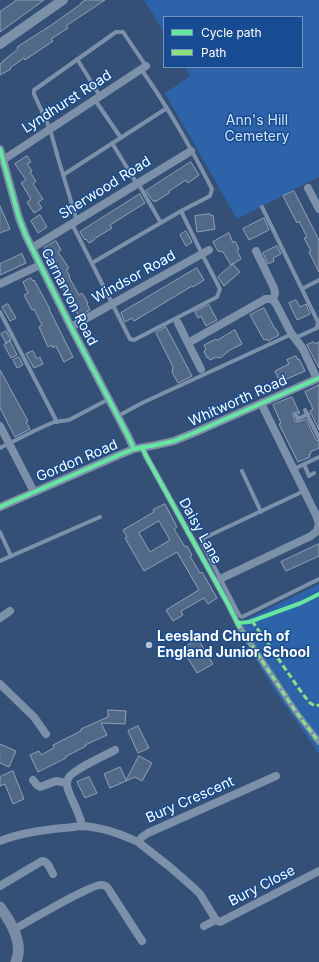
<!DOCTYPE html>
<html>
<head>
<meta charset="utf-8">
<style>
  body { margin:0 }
  #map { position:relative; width:319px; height:962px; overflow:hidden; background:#345076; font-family:Inter,sans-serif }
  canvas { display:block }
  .legend { position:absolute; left:163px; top:16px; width:140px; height:52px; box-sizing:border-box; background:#184c92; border:1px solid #7494be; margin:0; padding:5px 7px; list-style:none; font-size:12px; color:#fff }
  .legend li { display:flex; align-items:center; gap:8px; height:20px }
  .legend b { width:20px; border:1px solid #7494be }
</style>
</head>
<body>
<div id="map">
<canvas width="319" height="962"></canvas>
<ul class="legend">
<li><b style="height:5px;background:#66e7a1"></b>Cycle path</li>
<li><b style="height:5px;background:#8de07e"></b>Path</li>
</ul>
</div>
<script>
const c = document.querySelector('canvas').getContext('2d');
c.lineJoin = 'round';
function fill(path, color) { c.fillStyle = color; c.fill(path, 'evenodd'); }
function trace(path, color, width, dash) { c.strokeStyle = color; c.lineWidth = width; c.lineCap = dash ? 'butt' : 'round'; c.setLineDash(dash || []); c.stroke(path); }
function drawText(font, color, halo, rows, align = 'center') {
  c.font = font + ' Inter,sans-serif'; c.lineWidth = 3; c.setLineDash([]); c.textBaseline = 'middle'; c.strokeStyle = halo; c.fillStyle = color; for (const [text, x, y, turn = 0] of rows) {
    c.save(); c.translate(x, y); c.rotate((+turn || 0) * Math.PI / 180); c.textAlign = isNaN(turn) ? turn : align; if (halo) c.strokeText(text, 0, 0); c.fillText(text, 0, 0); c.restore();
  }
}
fill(new Path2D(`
  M144,0H319V177L237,219L165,93L190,76L185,67H302V17H164V32Z
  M319,584V754L275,691L237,628L243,624L247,619Z`), '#2c63a9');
const building = new Path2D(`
  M17,0H44L0,32V12Z
  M86,0H105L66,26L68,28L51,39L53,41L25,60L24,58L10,68L11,69L0,75V64L3,62V61L18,49L17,47L50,26L81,4V3Z
  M27,156L31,162L27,164L32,171L30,172L36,181L33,184L43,199L38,202L42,208L34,213L27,202L31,199L21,183L26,180L15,164Z
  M191,162L199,175L188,183L186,180L169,191V193L155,202V200L153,201L146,191Z
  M294,191L319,240V272L309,252L311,251L304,238L307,237L299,221L297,223L283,196Z
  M140,194L145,203L110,225L112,228L94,239V240L89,243L86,239L85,240L80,232Z
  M0,206L10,229L0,233Z
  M210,214L211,216L213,215L215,229L197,232L195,216Z
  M40,215L47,227L38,233L31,221Z
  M264,218L269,230L249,240L243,229Z
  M186,231L192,242L186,246L180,235Z
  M229,233L233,243L235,241L239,249L237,250L241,259L231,265L223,252L218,251L213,242Z
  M56,241L61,250L58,252L69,268L66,270L70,276L69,277L79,295L82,293L88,303L87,304L90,310L79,316L61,285L63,284L55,268L45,251H46L44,248Z
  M277,246L281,254L273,258L274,261L268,264L263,253Z
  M22,254L26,263L0,275V264Z
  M233,264L240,272L224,286L218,277Z
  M197,268L204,280L193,287L192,286L134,321L132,318L125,322L121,313Z
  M31,278L33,281L34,280L50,309H49L73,357L64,362L56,346L53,348L52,345L48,347L39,327L42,325L34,309L32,310L24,295L28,293L23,282Z
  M296,300L300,307L306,304L310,314L297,320L289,303Z
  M8,304L16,318L10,321L2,307Z
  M209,305L217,320L206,326L201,316L198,318L195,312Z
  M264,308L275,329H276L279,335L268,341L267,339L264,340L250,315Z
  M166,327L192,376L178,383L172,372L173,367L156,333Z
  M235,330L242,344L230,350L220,358L216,357L210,360L208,357L207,358L204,351L206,349L204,345L216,339L217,340Z
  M6,331L11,340L6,343L1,334Z
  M10,341L17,355L11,358L4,345Z
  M314,342L315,344L319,342V368L307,345Z
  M33,351L37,359L40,357L43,364L34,368L26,354Z
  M296,356L298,360L299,359L305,371L280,382L275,371L289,364L287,360Z
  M19,357L23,365L17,368L13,360Z
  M0,370L28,421L26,422L30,429L15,437L0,408Z
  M319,385V430L310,411L313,409L305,392Z
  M292,397L300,414L297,412L293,413V415L295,421L298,422L306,419L316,440L319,441V448L310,452L311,454L309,455L310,457L298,462L279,424L281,423L273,405Z
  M165,504L177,527L174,529L185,547L187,546L192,555L190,556L200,573L202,572L217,598L208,604L204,598L181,611L183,615L173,621L166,610L199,590L177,552L144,571L125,538L127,537L123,530L154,512L153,510ZM159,521L170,540L150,552L139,533Z
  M319,544V556L286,571L281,562Z
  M198,639L213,664L197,673L182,649Z
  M108,710L126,711L125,724L101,723L107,735L85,745L86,746L65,757L66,758L38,772L30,755L39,751L41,755L54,748L53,745L81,731V729L108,717Z
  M138,726L149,748L138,753L128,731Z
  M0,744L16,751L9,767L0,763Z
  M139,756L152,763L142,781L135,777L110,788L104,774L120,767L126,780Z
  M13,771L24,799L13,804L5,784L0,786V777Z
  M89,777L97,793L85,798L77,782Z`);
fill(building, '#516886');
trace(building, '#91a1b7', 1);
trace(new Path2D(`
  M77,59L100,96
  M95,100L121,138
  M112,143L137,184
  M63,175L167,108
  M138,183L161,223
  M262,207L318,322L317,328L295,338
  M77,221L58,158L50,129L34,94V90L37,88L116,32H123L146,66
  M72,224L130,339L134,340L217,297L220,289L202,254L181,211
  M92,263L181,211L210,196L212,189C191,148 168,107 141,69
  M302,289L319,280
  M0,312L57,422
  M305,410L319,438
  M296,415L298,419L308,414
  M118,416L142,403L292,334
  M0,448L36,430L54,422L69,420L109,399
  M304,464L309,476L314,473
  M294,469L319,457
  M242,471L261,512
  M304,491L204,538L202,543L237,611L240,616L242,617L319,579
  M0,532L11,556
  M0,561L100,517`), '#7c90a9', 4);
trace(new Path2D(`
  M142,447L146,456L228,604L239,626L296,712L319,742`), '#7c90a9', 6);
trace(new Path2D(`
  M0,149L19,218L26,236L71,327L127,434L134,449
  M3,160L146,66
  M308,188L319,209
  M32,248L191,151
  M256,251L274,288L275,293L273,300
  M0,284L40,265
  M178,323L201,369
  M71,327L209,250
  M188,343L262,301L265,299H270L273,300L276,304L291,333L303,349L317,379
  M261,403L316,515L319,524
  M0,426L34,492
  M0,507L119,455L134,449L156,445L174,441L196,432L319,378
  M220,579L311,536L317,531L319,524
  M0,618L10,611
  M0,684L34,717L46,734
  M33,780L37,785L40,787L56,781L67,783
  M82,826C80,814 73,803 69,792C67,788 66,784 68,779C71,770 105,756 115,750
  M0,841C20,833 42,830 63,828C70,828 76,826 82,826C102,827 121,834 138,842L142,837L148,833L276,776
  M138,842L170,867L195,889L200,894L216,920L220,922L319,871
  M0,886L42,861C48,861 50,869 53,874
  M204,926L216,920
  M13,930C26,923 93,883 102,885C106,885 109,889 111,893L142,941`), '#7c90a9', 8);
trace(new Path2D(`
  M0,44L63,0`), '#7c90a9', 10);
trace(new Path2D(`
  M0,907C11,922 24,944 16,962`), '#788ca5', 11);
trace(new Path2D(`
  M252,621L302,693L310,703L315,706L319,705
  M237,623L296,712L319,742`), '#8de07e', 3, [6, 3]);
trace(new Path2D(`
  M0,149L19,218L26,236L71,327L127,434L134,449
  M142,447L146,456L228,604L239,626
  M0,507L119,455L134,449L156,445L174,441L196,432L319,378
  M237,623L249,622L301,603L319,594`), '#66e7a1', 4);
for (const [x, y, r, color] of [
  [149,645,4,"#b8c2cf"]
]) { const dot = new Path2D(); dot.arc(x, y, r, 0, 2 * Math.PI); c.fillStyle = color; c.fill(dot); trace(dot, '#184c92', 1.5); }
drawText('14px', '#fff', '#184c92', [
  ["Lyndhurst Road",67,102,-33],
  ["Sherwood Road",105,188,-32],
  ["Windsor Road",134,277,-29],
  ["Carnarvon Road",69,297,63],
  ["Whitworth Road",238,401,-24],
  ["Gordon Road",77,461,-23],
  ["Daisy Lane",200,531,61],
  ["Bury Crescent",190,800,-24],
  ["Bury Close",262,886,-27]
]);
drawText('14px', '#cee2fb', '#184c92', [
  ["Ann's Hill",257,121],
  ["Cemetery",257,137]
]);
drawText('bold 14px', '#fff', '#184c92', [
  ["Leesland Church of",157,637],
  ["England Junior School",157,653]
], 'left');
</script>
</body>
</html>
